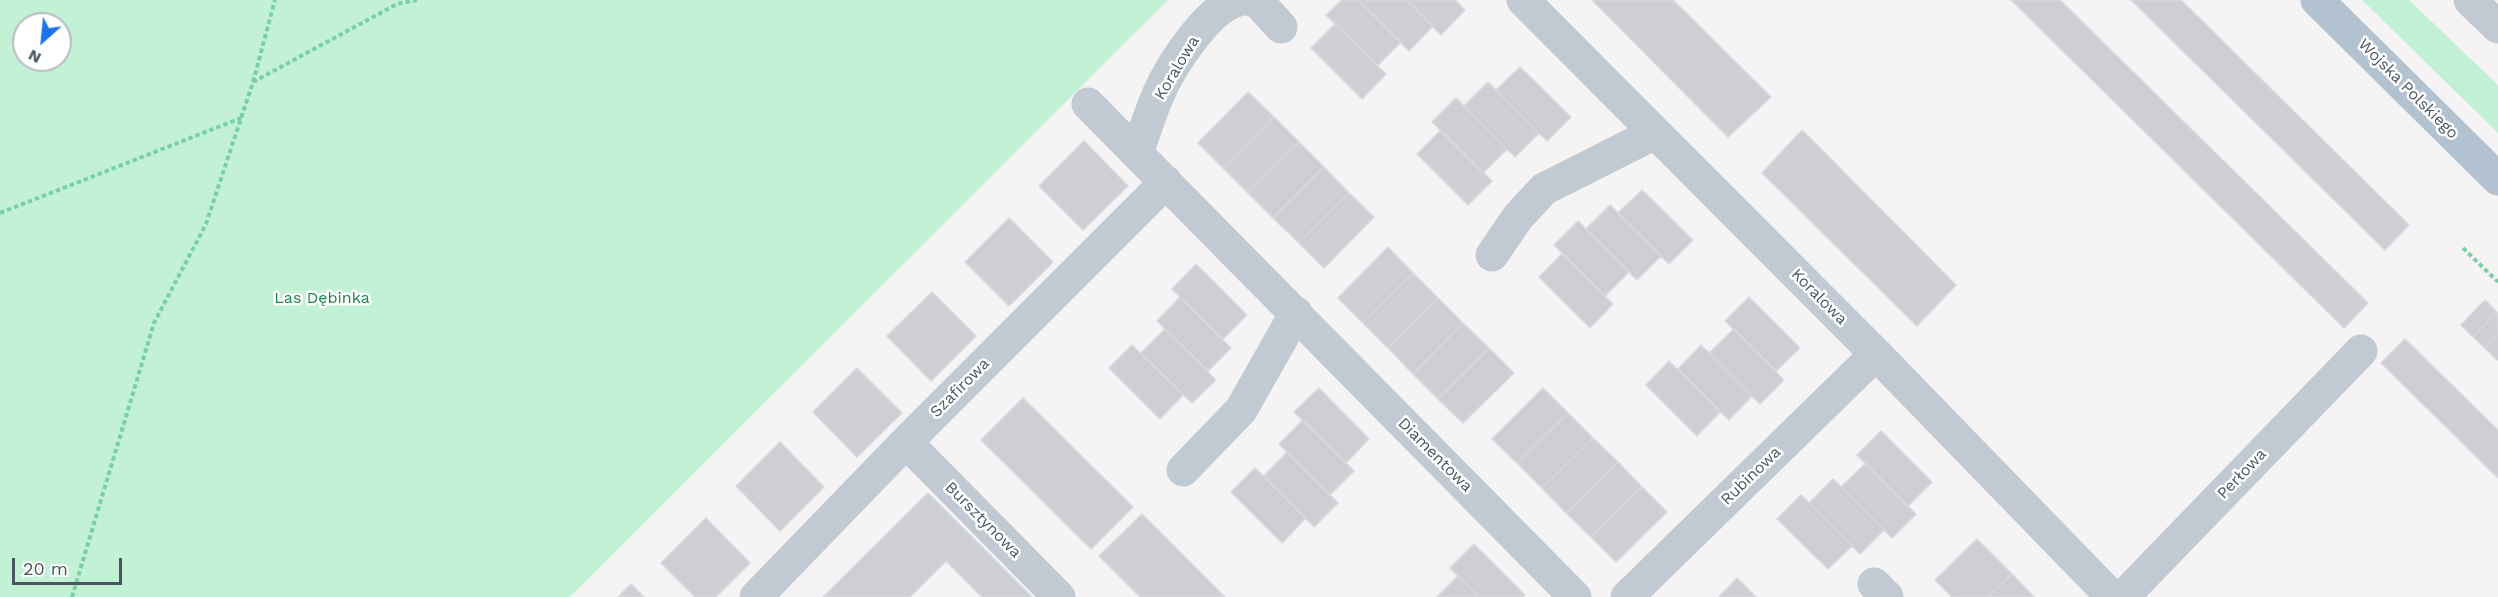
<!DOCTYPE html>
<html>
<head>
<meta charset="utf-8">
<style>
  body { margin:0 }
  #map { position:relative; width:2498px; height:597px; overflow:hidden; background:#f5f3f3; font-family:"Work Sans",sans-serif }
  canvas { display:block }
  .north { position:absolute; left:12px; top:12px; width:60px; height:60px; box-sizing:border-box; background:#fff; border:2px solid #b7bbc0; border-radius:50%; rotate:207deg; font-size:16px; font-weight:700; line-height:24px; text-align:center; color:#4a5661 }
  .north::after { content:''; display:block; margin:auto; width:21px; height:27px; background:#1a73e8; clip-path:polygon(50% 0,100% 100%,50% 72%,0 100%) }
  .scale { position:absolute; left:12px; top:558px; width:110px; height:27px; box-sizing:border-box; border:3px solid #4a5661; border-top:0; padding-left:8px; font-size:18px; line-height:21px; white-space:nowrap; color:#4a5661; -webkit-text-stroke:4px #fff; paint-order:stroke }
</style>
</head>
<body>
<div id="map">
<canvas width="2498" height="597"></canvas>
<div class="north">N</div>
<div class="scale">20 m</div>
</div>
<script>
const c = document.querySelector('canvas').getContext('2d');
c.lineJoin = 'round';
function fill(path, color) { c.fillStyle = color; c.fill(path, 'evenodd'); }
function trace(path, color, width, dash) { c.strokeStyle = color; c.lineWidth = width; c.lineCap = dash ? 'butt' : 'round'; c.setLineDash(dash || []); c.stroke(path); }
function drawText(font, color, halo, rows, align = 'center') {
  c.font = font + ' "Work Sans",sans-serif'; c.lineWidth = 5; c.setLineDash([]); c.textBaseline = 'middle'; c.strokeStyle = halo; c.fillStyle = color; for (const [text, x, y, turn = 0] of rows) {
    c.save(); c.translate(x, y); c.rotate((+turn || 0) * Math.PI / 180); c.textAlign = isNaN(turn) ? turn : align; if (halo) c.strokeText(text, 0, 0); c.fillText(text, 0, 0); c.restore();
  }
}
fill(new Path2D(`
  M0,0H1168L570,597H0ZM24,24H60V60H24Z
  M2362,0H2409L2498,85V133Z`), '#c3f1d5');
const building = new Path2D(`
  M1342,0H1358L1401,42L1377,66L1326,15Z
  M1358,0H1407L1433,26L1409,51Z
  M1407,0H1455L1465,10L1441,35Z
  M1592,0H1673L1771,97L1728,137Z
  M2011,0H2060L2368,303L2344,328Z
  M2131,0H2181L2409,225L2385,250Z
  M1335,24L1386,74L1362,99L1311,48Z
  M1520,67L1571,117L1547,141L1496,90Z
  M1488,82L1539,133L1515,157L1464,106Z
  M1248,92L1274,117L1223,168L1198,143Z
  M1456,98L1507,149L1483,173L1432,122Z
  M1274,117L1299,142L1248,193L1223,168Z
  M1441,130L1492,181L1468,205L1417,154Z
  M1802,130L1956,285L1917,326L1762,173Z
  M1084,141L1128,186L1083,230L1039,186Z
  M1299,142L1324,167L1273,218L1248,193Z
  M1324,167L1349,193L1299,243L1273,218Z
  M1642,190L1693,240L1669,264L1618,213Z
  M1349,193L1374,217L1324,268L1299,243Z
  M1610,205L1661,256L1637,280L1586,229Z
  M1009,218L1053,262L1009,306L965,262Z
  M1578,221L1629,272L1605,296L1554,245Z
  M1388,247L1413,273L1363,323L1338,298Z
  M1562,254L1613,304L1590,328L1539,277Z
  M1196,264L1247,315L1223,339L1172,289Z
  M1413,273L1438,298L1388,348L1363,323Z
  M932,292L976,336L931,381L887,336Z
  M1180,297L1231,348L1208,371L1157,321Z
  M1749,297L1800,348L1776,371L1725,321Z
  M1438,298L1463,323L1413,374L1388,348Z
  M2485,300L2497,312L2473,337L2461,325Z
  M2497,312L2498,335L2485,348L2473,337Z
  M1463,323L1489,348L1438,399L1413,374Z
  M1165,329L1216,380L1192,403L1141,353Z
  M1734,329L1784,380L1760,404L1709,353Z
  M2498,335V359L2497,360L2485,348Z
  M2405,339L2498,430V478L2381,363Z
  M1132,345L1183,395L1160,419L1109,368Z
  M1701,345L1752,396L1729,420L1678,369Z
  M1489,348L1514,373L1463,423L1438,399Z
  M1669,361L1720,412L1697,436L1646,385Z
  M857,368L902,413L857,457L813,412Z
  M1319,388L1369,439L1346,463L1294,412Z
  M1543,388L1568,413L1517,463L1492,439Z
  M1023,398L1133,507L1091,549L981,440Z
  M1568,413L1593,438L1542,488L1517,463Z
  M1303,420L1354,471L1330,495L1279,444Z
  M1881,431L1932,482L1908,506L1857,455Z
  M1593,438L1618,462L1566,513L1542,488Z
  M780,442L824,487L780,531L736,486Z
  M1287,452L1338,503L1314,527L1264,476Z
  M1618,462L1642,487L1591,537L1566,513Z
  M1865,464L1916,514L1892,538L1841,487Z
  M1255,468L1306,518L1282,543L1231,492Z
  M1833,479L1884,530L1860,554L1809,503Z
  M1642,487L1667,512L1616,562L1591,537Z
  M928,493L1032,597H982L946,561L910,597H823Z
  M1801,495L1852,546L1828,569L1777,519Z
  M1142,514L1225,597H1140L1099,556Z
  M706,518L750,563L716,597H695L661,563Z
  M1977,539L2012,574L1988,597H1952L1935,580Z
  M1474,544L1525,595L1522,597H1479L1450,568Z
  M2012,574L2034,597H1988Z
  M1458,576L1479,597H1437Z
  M1737,578L1756,597H1719Z
  M631,584L644,597H618Z`);
fill(building, '#cdcfd5');
trace(building, '#d7d9de', 1.5);
trace(new Path2D(`
  M253,82L397,4L417,0
  M0,213L241,118
  M2463,248L2498,282
  M72,597L154,323L206,224L253,82L275,0`), '#7ad0a6', 4, [4.5, 3]);
trace(new Path2D(`
  M1252,0L1259,3L1281,27
  M1523,0L1876,354L2112,597
  M2470,0L2498,27
  M1088,104L1575,597
  M1137,153C1144,133 1150,114 1158,95C1170,67 1208,7 1239,0
  M1492,255L1518,217L1544,189L1655,133
  M906,442L1059,597
  M1183,470L1241,410L1296,313
  M1874,584L1887,597
  M756,597L906,442L1166,182
  M1627,597L1876,354
  M2123,597L2361,351`), '#c1cad2', 33);
trace(new Path2D(`
  M2317,0L2498,179`), '#b3c2d1', 33);
drawText('16px', '#4a5661', '#fff', [
  ["Koralowa",1177,68,-59],
  ["Wojska Polskiego",2408,89,45],
  ["Koralowa",1819,297,45],
  ["Szafirowa",960,388,-45],
  ["Diamentowa",1435,455,45],
  ["Perłowa",2242,474,-46],
  ["Rubinowa",1751,476,-44],
  ["Bursztynowa",983,520,45]
]);
drawText('16px', '#17864f', '#fff', [
  ["Las Dębinka",322,298]
]);
</script>
</body>
</html>
